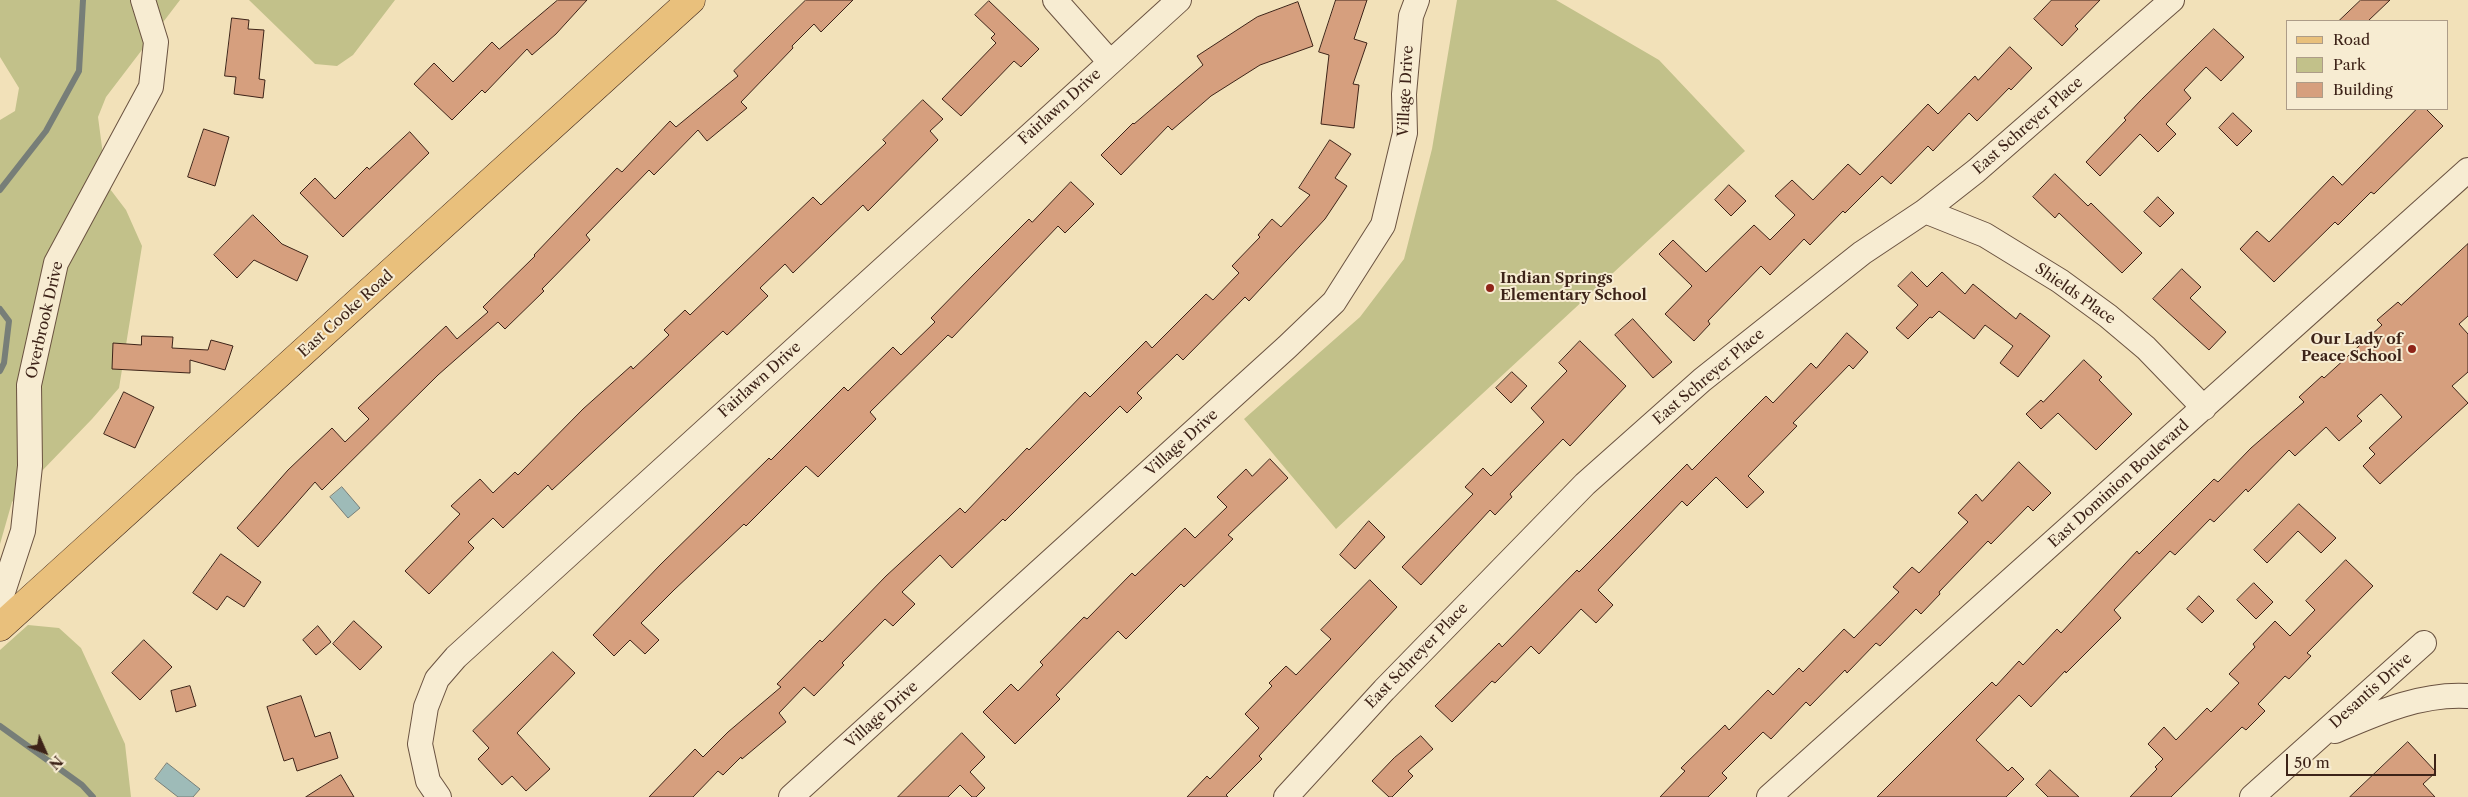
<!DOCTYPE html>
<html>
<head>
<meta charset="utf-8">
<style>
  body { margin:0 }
  #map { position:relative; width:2468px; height:797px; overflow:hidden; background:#f2e1b9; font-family:"Libre Caslon Text",serif }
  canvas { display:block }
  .legend { position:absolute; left:2286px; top:20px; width:162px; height:90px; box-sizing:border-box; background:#f7ecd2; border:1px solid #ad9c88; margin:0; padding:6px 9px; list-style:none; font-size:15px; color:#3d2318 }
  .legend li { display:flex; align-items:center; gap:10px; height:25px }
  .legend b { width:25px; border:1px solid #ad9c88 }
  .north { position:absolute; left:20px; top:727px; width:50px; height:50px; -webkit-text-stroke:4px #f7ecd2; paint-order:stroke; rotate:134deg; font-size:14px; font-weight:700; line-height:20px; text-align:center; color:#3d2318 }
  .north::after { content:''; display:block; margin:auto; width:18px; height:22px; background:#3d2318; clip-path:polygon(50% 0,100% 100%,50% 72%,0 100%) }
  .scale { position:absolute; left:2286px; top:754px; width:150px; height:22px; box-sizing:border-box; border:2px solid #3d2318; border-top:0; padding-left:6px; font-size:15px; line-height:18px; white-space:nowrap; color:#3d2318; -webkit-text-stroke:4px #f7ecd2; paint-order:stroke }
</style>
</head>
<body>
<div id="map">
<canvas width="2468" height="797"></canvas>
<ul class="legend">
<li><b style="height:6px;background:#e9c07c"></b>Road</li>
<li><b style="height:14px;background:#c2c18a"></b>Park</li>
<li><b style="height:14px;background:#d69f7e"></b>Building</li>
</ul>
<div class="north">N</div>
<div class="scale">50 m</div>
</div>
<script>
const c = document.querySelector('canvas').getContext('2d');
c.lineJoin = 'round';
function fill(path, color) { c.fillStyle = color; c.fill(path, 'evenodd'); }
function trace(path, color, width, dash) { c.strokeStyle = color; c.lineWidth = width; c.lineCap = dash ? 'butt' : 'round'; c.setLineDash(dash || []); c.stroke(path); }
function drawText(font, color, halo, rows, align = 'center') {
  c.font = font + ' "Libre Caslon Text",serif'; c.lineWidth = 4; c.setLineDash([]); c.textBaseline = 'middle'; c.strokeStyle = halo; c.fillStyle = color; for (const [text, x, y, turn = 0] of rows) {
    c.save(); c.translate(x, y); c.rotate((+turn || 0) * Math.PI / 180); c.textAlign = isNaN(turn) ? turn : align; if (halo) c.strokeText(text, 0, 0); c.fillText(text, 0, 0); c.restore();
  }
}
fill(new Path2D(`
  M0,0H180L106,97L98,117L107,185L126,210L142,246L119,388L92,419L12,502L0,544V120L15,111L19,88L0,57Z
  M249,0H395L353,55L337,66L315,64Z
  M1457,0H1556L1659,60L1745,151L1336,529L1244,419L1360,317L1404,259L1432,149Z
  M28,625L59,628L81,648L125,744L131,797H0V650Z`), '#c2c18a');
const water = new Path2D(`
  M342,487L360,508L348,518L330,497Z
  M167,763L200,789L193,797H178L155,779Z`);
fill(water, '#9ebbb8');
trace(water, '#777e78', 1);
trace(new Path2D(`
  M0,190L46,131L79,71L83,0
  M0,309L9,321L4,363L0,371
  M0,726L82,785L93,797`), '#777e78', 6);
const building = new Path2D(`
  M558,0H587L556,34L532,55L527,49L485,93L482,90L452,120L414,84L434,63L453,82L492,42L499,49Z
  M806,0H853L821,32L814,24L792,46L793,48L741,102L747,108L707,141L698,130L654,175L649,170L586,235L590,240L542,289L544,291L505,329L498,322L438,375L322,490L315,482L258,547L237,528L288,470L332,428L345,442L369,419L358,408L446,326L457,339L488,312L483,307L535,256L534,255L617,168L622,172L670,121L676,127L738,76L734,71Z
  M1336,0H1367L1354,39L1367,43L1353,84L1359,85L1354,128L1321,124L1329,55L1319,52Z
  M2052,0H2100L2075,26L2078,29L2062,46L2034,19Z
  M2361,0H2390L2368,21H2339Z
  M989,1L1039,49L1021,67L1014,61L961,116L942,99L996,43L991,38L995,34L975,15Z
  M1298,2L1313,46L1260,65L1211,96L1172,130L1168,126L1121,175L1101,155L1133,123L1134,124L1203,65L1197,56L1257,17Z
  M232,18L249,20L248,29L264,30L259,79L265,80L263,98L234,94L236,77L225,76Z
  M2214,29L2244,57L2221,81L2206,67L2184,90L2191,98L2166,124L2176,134L2158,152L2140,134L2100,176L2086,162L2126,120L2124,118L2141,100Z
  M2010,47L2032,68L2011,90L2009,88L1977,121L1969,113L1933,151L1928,146L1891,184L1882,176L1845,213L1843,211L1810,245L1804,239L1770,275L1761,266L1708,321L1710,324L1694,341L1665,314L1692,286L1659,254L1673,240L1706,272L1754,225L1770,240L1795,215L1775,196L1792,180L1813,200L1848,164L1860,175L1928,104L1938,114L1975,76L1978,80Z
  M923,100L943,119L930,131L938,140L868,211L863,205L793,273L785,264L760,288L768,296L727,335L723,331L552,490L548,485L503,528L493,518L468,542L474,548L429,594L405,571L460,514L451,506L480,479L493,493L515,472L518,475L583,409L631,366L633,369L669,335L664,330L685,310L690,315L813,197L821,205L886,143L883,140Z
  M2417,109H2426L2443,126L2374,194L2371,192L2338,225L2335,222L2274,282L2240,249L2257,231L2269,242L2333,176L2342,185Z
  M2233,113L2252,131L2237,146L2219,128Z
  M204,129L229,137L215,186L188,177Z
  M410,132L429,153L343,237L300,193L315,178L335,199L367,167L369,169Z
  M1330,140L1351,154L1335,178L1347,186L1325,219L1249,301L1245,297L1183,360L1177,354L1137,393L1142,398L1127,413L1120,406L1005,521L1003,519L952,568L940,555L902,592L915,604L893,626L885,619L842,663L844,665L814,696L804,687L779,713L786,722L742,759L741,757L723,775L718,771L693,797H649L695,749L703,757L728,732L781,687L777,684L820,640L822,642L886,576L960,508L965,513L1027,448L1029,450L1085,392L1090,397L1146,341L1152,348L1206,294L1213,300L1239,273L1232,266L1260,237L1258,235L1272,219L1281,227L1310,195L1299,188Z
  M2055,174L2088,206L2091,203L2142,253L2122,273L2059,213L2055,218L2033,197Z
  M1071,182L1094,204L1065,233L1058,226L952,338L948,335L870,412L876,419L818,477L806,466L746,526L744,524L674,590L641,623L659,640L645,654L630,640L614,656L593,635L660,565L769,458L771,460L844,387L848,391L893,347L901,355L935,322L931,318L974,274L1029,219L1032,222Z
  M1729,185L1746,201L1731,216L1715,200Z
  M2158,197L2174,213L2160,227L2144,212Z
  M253,215L282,244L308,256L297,281L254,260L237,278L214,255Z
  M2468,244V316L2459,324L2468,334V372L2452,386L2468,403L2380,484L2363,466L2375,454L2369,448L2402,417L2381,394L2357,416L2362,421L2339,441L2326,427L2295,456L2289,450L2248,492L2246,489L2214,522L2210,519L2175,555L2170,551L2114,610L2121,618L2066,673L2065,671L2031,707L2019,695L1976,740L2008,771L2012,767L2024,779L2006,797H1877L1992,682L1996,686L2019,661L2023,665L2057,629L2061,633L2137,551L2139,554L2214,479L2218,482L2251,448L2304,402L2299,397L2322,376L2324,378L2382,325L2377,320L2398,302L2401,305Z
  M2182,269L2201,287L2190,298L2226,332L2209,350L2153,299Z
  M1912,272L1927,287L1942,272L1965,294L1973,284L2016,319L2020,313L2050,336L2018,377L2000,363L2013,346L1985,325L1974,339L1939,311L1932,318L1930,317L1908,339L1896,328L1918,305L1898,286Z
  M1633,319L1672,362L1653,378L1615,335Z
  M1847,333L1868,352L1853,369L1849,365L1793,423L1797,426L1748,476L1764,492L1747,508L1716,477L1687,506L1682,501L1598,590L1613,605L1596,623L1581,609L1539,654L1531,646L1495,683L1492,681L1452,722L1435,706L1499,643L1502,647L1577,570L1579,572L1687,464L1692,470L1766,396L1773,403L1811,363L1816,368Z
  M142,336L173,337L172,348L208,350L211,340L233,346L225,370L190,360V373L112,369L113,343L141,345Z
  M1580,341L1626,386L1570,446L1563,439L1510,494L1512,497L1495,515L1490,510L1421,585L1402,567L1473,494L1465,487L1483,468L1491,476L1544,422L1531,408L1567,371L1559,363Z
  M2084,360L2102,377L2099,380L2132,414L2096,450L2058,413L2041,429L2026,414L2041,400L2043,402Z
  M1512,372L1527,386L1511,403L1496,388Z
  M124,392L154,407L135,448L104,434Z
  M1270,459L1288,478L1228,535L1233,539L1184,587L1181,584L1126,639L1118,631L1056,695L1060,699L1015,744L983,712L1011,684L1018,691L1043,665L1040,662L1084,617L1087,619L1132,573L1135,576L1185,528L1195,538L1227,507L1217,497L1246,469L1252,476Z
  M2019,462L2051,493L2033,511L2028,506L1991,544L1988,541L1939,592L1940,594L1921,614L1916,609L1880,646L1876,643L1847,673L1845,670L1810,706L1806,702L1771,739L1763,732L1722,773L1727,778L1708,797H1660L1685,771L1681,768L1725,725L1729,730L1768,690L1773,695L1799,668L1803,672L1844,629L1854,638L1899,592L1893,587L1912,567L1919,573L1968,522L1958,513L1976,494L1982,501Z
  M2299,504L2336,538L2321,553L2298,531L2267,563L2254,550Z
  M1369,521L1385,537L1355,569L1340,555Z
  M221,554L261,582L244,607L227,596L217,610L193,593Z
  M2346,560L2373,586L2307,653L2311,656L2289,679L2285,676L2258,704L2265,711L2246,730L2242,727L2171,797H2130L2157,769L2155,767L2163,759L2148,744L2164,727L2176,740L2207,708L2211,712L2239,683L2229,674L2255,647L2253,644L2275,621L2290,636L2315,610L2306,601Z
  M1370,580L1397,607L1259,756L1262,759L1226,795L1228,797H1187L1207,776L1210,779L1259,728L1245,714L1272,686L1269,683L1286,666L1296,675L1331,639L1321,630Z
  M2254,583L2273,602L2256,619L2237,600Z
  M2199,596L2214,611L2202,623L2187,609Z
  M354,621L382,647L360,670L333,644Z
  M318,626L331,642L316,655L303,640Z
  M144,640L172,667L140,700L112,673Z
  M553,652L575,673L517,733L550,769L526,791L512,776L502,785L478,759L489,748L473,731Z
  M190,686L196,706L176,712L171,691Z
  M301,696L315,737L330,732L338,758L297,771L293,758L284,761L267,707Z
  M962,733L985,757L970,772L985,788L976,797H972L960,785L948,797H898Z
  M1421,736L1433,749L1408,771L1413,776L1392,797H1389L1372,781L1394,758Z
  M2408,742L2436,772L2423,784L2435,797H2350Z
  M2050,770L2079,797H2048L2036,785Z
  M341,775L354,797H306Z`);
fill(building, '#d69f7e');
trace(building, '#3d2318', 1);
const minor = new Path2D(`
  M1055,0L1110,62
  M1925,211L1985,235L2060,281L2108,316L2146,348L2204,408
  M0,601L23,531L30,466L29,385L56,263L151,87L156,42L143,0
  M2335,731C2377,713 2421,693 2468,696
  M439,797L428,781L420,744L426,707L437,679L456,657L1179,0
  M791,797L1287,347L1334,302L1383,225L1405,133L1404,94L1411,16L1417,0
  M1286,797L1384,690L1585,484L1702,380L1862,253L1925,211L1976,171L2172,0
  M1769,797L2468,170
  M2252,797L2424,643`);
const major = new Path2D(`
  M0,627L691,0`);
trace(minor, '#6a5240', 26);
trace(major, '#3d2318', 29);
trace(minor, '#f7ecd2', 24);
trace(major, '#e9c07c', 28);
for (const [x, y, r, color] of [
  [1490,288,5,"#8f2418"],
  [2412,349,5,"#8f2418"]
]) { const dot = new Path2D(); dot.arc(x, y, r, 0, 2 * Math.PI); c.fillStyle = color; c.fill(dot); trace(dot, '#f7ecd2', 2); }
drawText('15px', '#3d2318', '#f7ecd2', [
  ["Village Drive",1406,91,-87],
  ["Fairlawn Drive",1060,107,-42],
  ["East Schreyer Place",2028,126,-41],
  ["Shields Place",2075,294,35],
  ["East Cooke Road",346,314,-42],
  ["Overbrook Drive",45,320,-77],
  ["East Schreyer Place",1709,377,-40],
  ["Fairlawn Drive",760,380,-42],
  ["Village Drive",1182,443,-42],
  ["East Dominion Boulevard",2119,484,-42],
  ["East Schreyer Place",1417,656,-46],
  ["Desantis Drive",2371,691,-42],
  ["Village Drive",882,715,-42]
]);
drawText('bold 15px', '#3d2318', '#f7ecd2', [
  ["Indian Springs",1500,279],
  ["Elementary School",1500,296],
  ["Our Lady of",2402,340,"right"],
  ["Peace School",2402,357,"right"]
], 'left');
</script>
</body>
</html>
